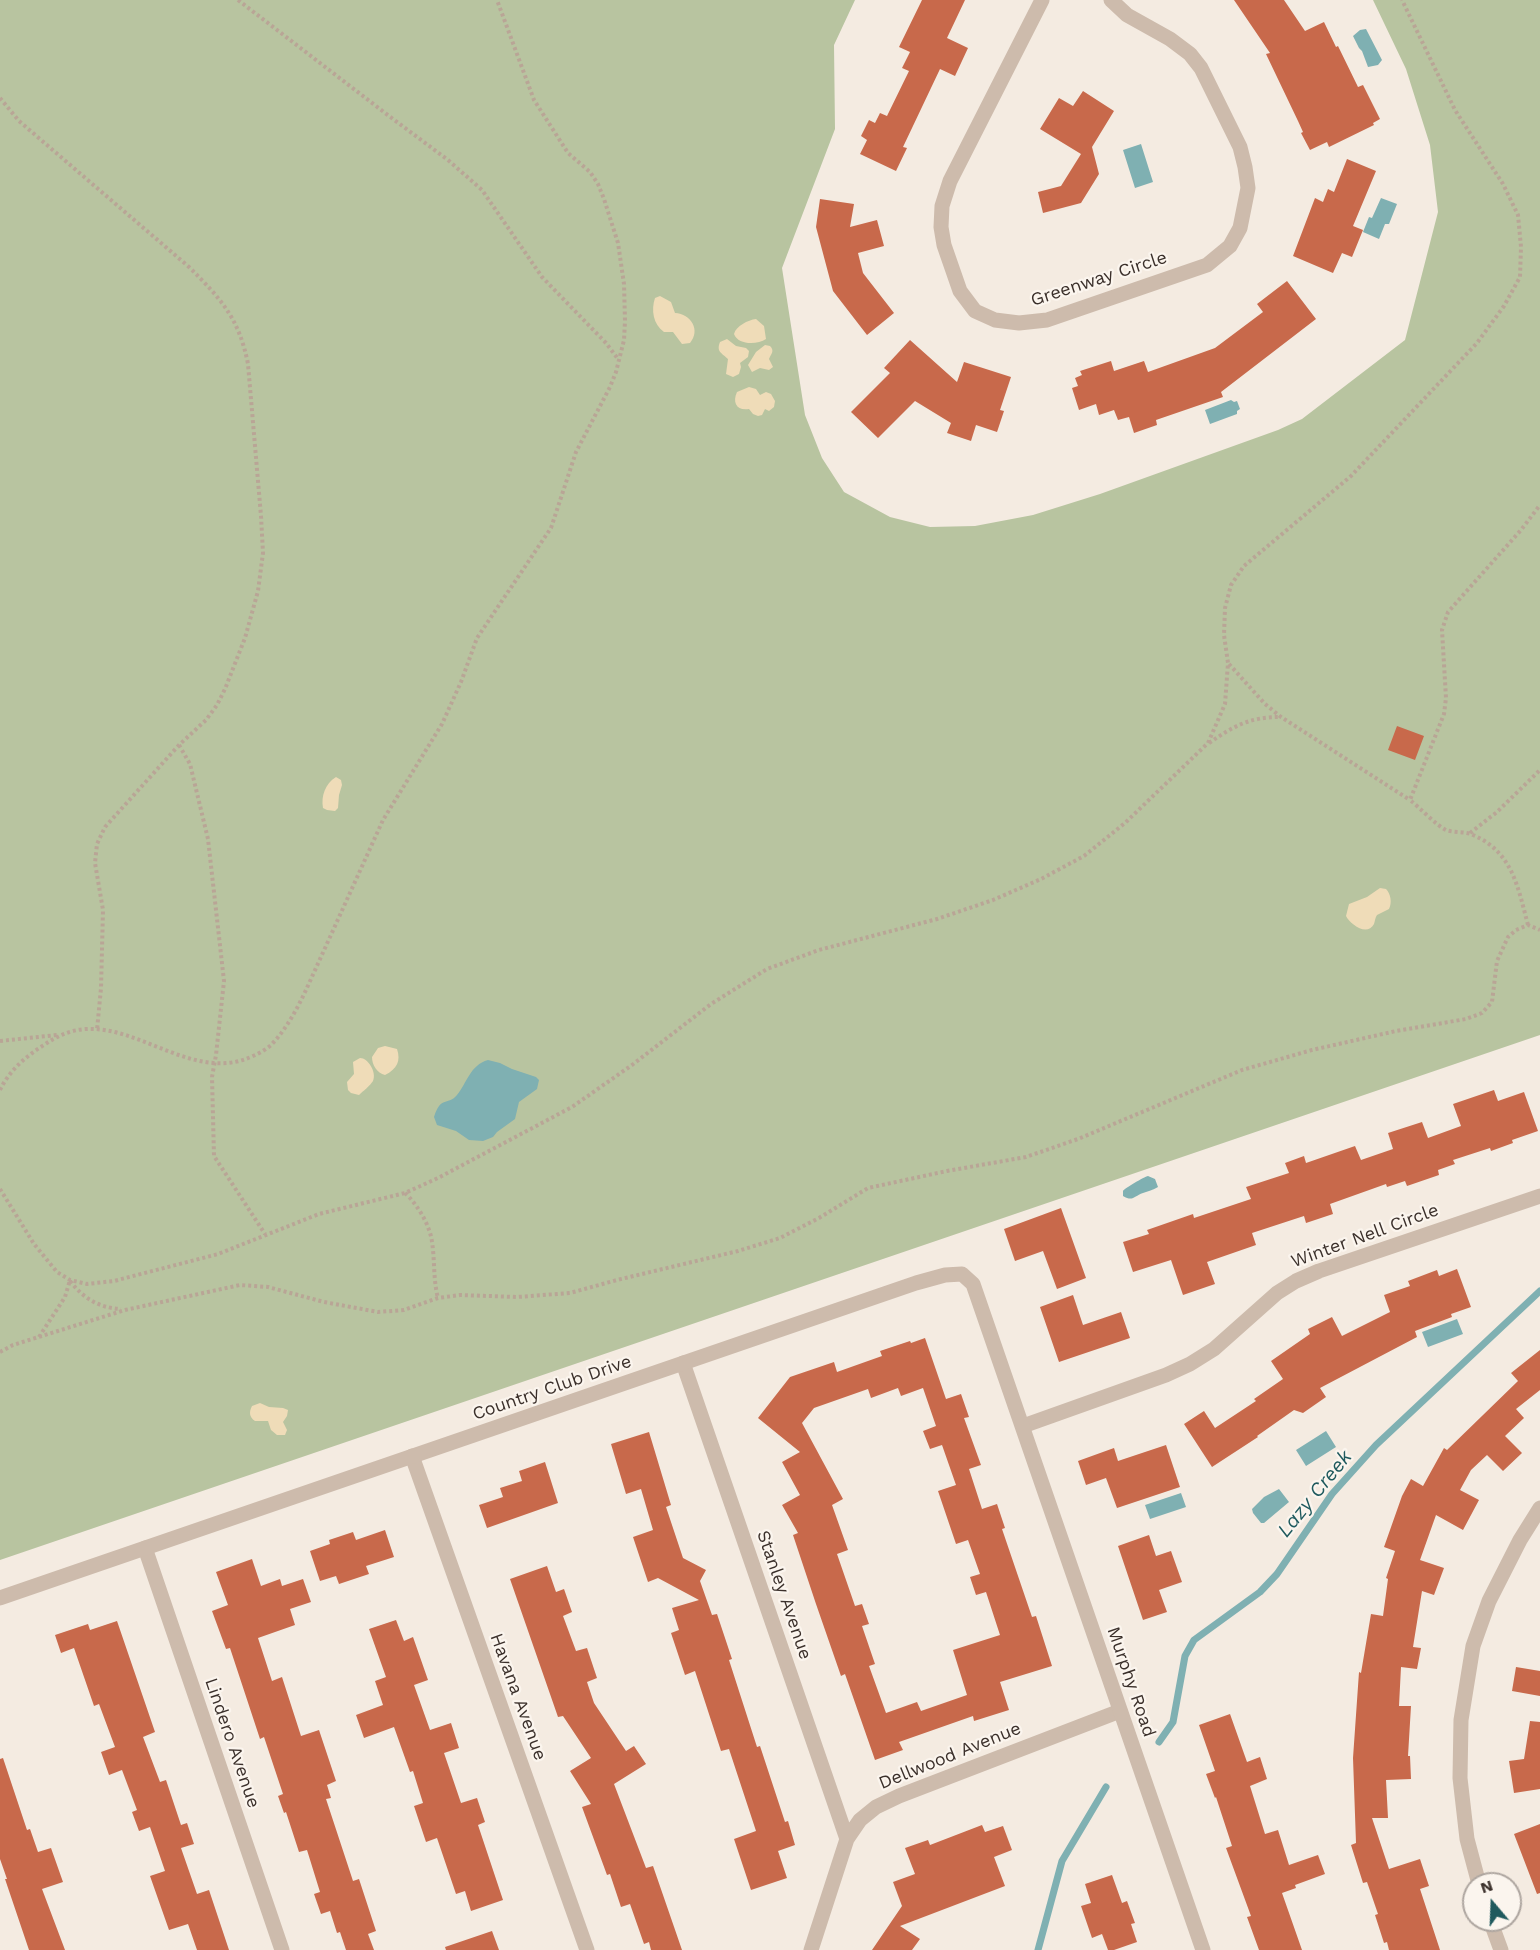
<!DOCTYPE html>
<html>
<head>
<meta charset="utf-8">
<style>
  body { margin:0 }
  #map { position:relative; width:1540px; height:1950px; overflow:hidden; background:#f4ebe1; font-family:"Work Sans",sans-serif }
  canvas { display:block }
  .north { position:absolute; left:1462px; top:1872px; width:60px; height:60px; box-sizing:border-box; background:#fbf5ee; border:2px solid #aea6a0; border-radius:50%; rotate:341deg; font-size:16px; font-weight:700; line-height:24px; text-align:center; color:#3b302b }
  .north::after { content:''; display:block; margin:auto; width:21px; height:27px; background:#1f5a5e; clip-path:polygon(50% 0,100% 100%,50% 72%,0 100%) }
</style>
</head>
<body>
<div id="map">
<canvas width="1540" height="1950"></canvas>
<div class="north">N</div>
</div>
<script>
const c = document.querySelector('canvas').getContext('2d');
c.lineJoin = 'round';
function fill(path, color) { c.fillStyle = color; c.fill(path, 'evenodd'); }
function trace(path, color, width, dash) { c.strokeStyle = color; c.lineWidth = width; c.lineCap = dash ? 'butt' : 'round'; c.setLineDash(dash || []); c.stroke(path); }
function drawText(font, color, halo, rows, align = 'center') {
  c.font = font + ' "Work Sans",sans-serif'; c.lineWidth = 4.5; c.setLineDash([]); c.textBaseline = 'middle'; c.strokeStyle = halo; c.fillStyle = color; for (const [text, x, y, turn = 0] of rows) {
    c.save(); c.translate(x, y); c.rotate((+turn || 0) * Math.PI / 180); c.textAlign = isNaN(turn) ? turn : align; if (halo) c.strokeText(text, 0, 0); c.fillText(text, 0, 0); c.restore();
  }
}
fill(new Path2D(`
  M0,0H855L834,45L835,129L782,268L805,415L822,458L844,492L890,517L930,527L975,526L1033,515L1100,494L1278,430L1302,419L1405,340L1438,212L1430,145L1406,69L1373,0H1540V1035L0,1560Z`), '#b8c4a0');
fill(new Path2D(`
  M660,296L671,302L675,313C691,314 701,330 690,343L682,344L673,332H664C653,324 651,310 655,298Z
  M756,319L764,326L766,339C757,345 738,345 734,334C736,326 748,320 756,319Z
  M727,339L736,346L746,348L749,351L748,357L740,363L741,367L739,374L733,377L726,374L728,359C722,353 716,352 720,342Z
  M765,345L770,346C775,351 771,354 769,359L773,367L769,370L760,368L752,372L748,365L756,352Z
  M749,387L756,389L760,395L766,392L771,394L775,401L774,407L769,411L765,409L762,415L758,416L753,414L749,409C737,411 732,403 737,392Z
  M336,777L341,780L342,785L339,795L338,808L335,811L327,810L323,808C321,796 325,784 336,777Z
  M1380,888L1386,889C1391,894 1392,903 1389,909L1377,915C1375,918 1375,921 1374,924C1367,937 1350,924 1346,916L1349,904L1367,897Z
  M385,1046L397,1049C401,1061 397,1069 385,1075C377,1073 372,1065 372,1057L378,1048Z
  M360,1058C368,1058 377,1072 373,1081C370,1086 363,1091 359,1095L351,1093L348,1090L347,1082L354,1074L353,1062Z
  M260,1403L269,1407L283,1408L288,1410L287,1416L283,1422L287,1430L285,1435H277L271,1430L268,1421H255C249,1417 249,1412 252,1406Z`), '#efdcb8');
fill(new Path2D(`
  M1366,29L1382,60L1378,65L1368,67L1362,51L1359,48L1353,36L1360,30Z
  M1141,144L1153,182L1135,188L1123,150Z
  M1381,198L1397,204L1389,224H1385L1379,239L1363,232L1369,217L1372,218Z
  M1231,400L1234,402L1237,401L1240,409L1237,411V414L1210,424L1205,410Z
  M488,1060L500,1063L512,1069L536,1077L539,1080L537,1089L519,1102L515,1119L497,1132L493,1137L483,1141L469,1140L456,1131L437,1125L434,1117C441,1095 448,1106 457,1095C467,1083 470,1065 488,1060Z
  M1148,1176L1155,1179L1158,1187C1153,1190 1148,1191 1143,1193C1134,1196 1133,1202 1123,1196V1191C1125,1188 1144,1177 1148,1176Z
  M1457,1319L1463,1334L1428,1347L1422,1332Z
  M1326,1431L1336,1447L1306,1466L1296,1450Z
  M1279,1489L1289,1502L1264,1523H1261L1253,1513L1252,1509L1264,1497Z
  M1181,1493L1186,1507L1150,1519L1145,1505Z`), '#7fb0b2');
trace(new Path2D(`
  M1159,1742L1173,1722L1185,1656L1194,1640L1260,1592L1277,1574L1332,1494L1376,1445L1540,1291
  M1038,1950L1062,1861L1106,1787`), '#7fb0b2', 7);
fill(new Path2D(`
  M922,0H965L947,38L968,48L955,76L940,69L903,147L907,148L896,171L860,154L867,140L861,136L869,120L875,123L880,113L887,116L909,71L902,68L910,52L899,47Z
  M1234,0H1284L1305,31L1324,22L1336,47L1338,46L1358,87L1363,85L1380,119L1373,123L1374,125L1329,147L1327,142L1310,150L1301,133L1303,132L1298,121L1266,54L1270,53Z
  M1083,91L1114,111L1092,147L1099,174L1081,203L1043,213L1038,192L1061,186L1081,154L1040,129L1059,98L1073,106Z
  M1347,159L1376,171L1353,226L1363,230L1352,257L1342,253L1333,273L1293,256L1315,198L1323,202L1328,189L1334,192Z
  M820,199L854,204L850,227L877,220L884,246L858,253L863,273L894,313L867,335L833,291L816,227Z
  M1287,281L1316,319L1221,392L1223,397L1156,420L1157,425L1134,433L1129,417L1118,420L1114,410L1099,415L1096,404L1079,410L1072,388L1078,386L1075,378L1082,375L1080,371L1111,361L1114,371L1144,361L1148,372L1215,348L1263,312L1257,304Z
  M910,340L957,382L964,362L1011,377L1000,410L1004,411L997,432L976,425L971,441L947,433L951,423L915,401L878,438L851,412L890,373L884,368Z
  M1397,726L1424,736L1415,760L1388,750Z
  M1494,1090L1498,1101L1524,1092L1538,1131L1512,1140L1513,1143L1491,1151L1490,1148L1453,1160L1455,1164L1438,1170L1439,1175L1407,1186L1405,1181L1387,1187L1386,1184L1330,1204L1333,1214L1306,1223L1304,1216L1252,1233L1256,1245L1207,1262L1215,1284L1183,1295L1171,1260L1133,1272L1123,1242L1149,1234L1147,1230L1193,1214L1194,1218L1251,1199L1246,1187L1289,1173L1285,1163L1304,1156L1306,1163L1355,1146L1361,1160L1393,1149L1388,1133L1422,1122L1428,1138L1461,1126L1453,1104Z
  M1061,1208L1086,1278L1057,1289L1043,1251L1015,1261L1004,1229Z
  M1457,1269L1471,1307L1451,1314L1452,1317L1415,1331L1417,1337L1320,1388L1326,1397L1303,1413L1294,1410L1257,1436L1258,1437L1212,1467L1184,1424L1204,1411L1215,1428L1256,1401L1254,1399L1283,1379L1271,1361L1310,1334L1308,1329L1332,1317L1342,1336L1390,1312L1384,1295L1410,1286L1408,1281L1437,1270L1439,1276Z
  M1073,1295L1083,1325L1121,1312L1130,1338L1059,1362L1040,1307Z
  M925,1338L946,1399L961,1394L969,1417L964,1418L981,1465L969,1469L982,1509L997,1504L1005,1528L1002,1529L1032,1617L1036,1616L1052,1666L1000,1682L1009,1710L974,1721L973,1716L899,1742L903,1750L875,1760L845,1674L841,1676L816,1604L793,1535L798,1533L782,1505L800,1495L782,1462L800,1452L758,1418L790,1377L834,1362L837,1372L882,1356L880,1351L910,1341L911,1343ZM898,1388L901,1396L923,1388L936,1426L923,1431L930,1449L942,1445L956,1485L938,1491L956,1544L968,1540L980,1574L970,1577L976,1595L986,1592L1000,1635L953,1650L967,1695L921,1711L917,1702L886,1713L869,1666L875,1664L862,1626L869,1624L862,1604L855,1606L837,1554L848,1550L832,1505L843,1499L802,1423L814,1408L868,1389L871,1398Z
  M1540,1350V1390L1516,1409L1524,1418L1505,1436L1522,1453L1503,1471L1487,1455L1471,1470L1460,1490L1479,1500L1463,1530L1436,1515L1420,1560L1444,1568L1434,1595L1422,1591L1413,1647L1421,1648L1417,1669L1401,1667L1399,1706H1411L1408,1756H1410L1411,1779L1386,1780L1388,1818H1372L1389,1869L1420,1859L1429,1886L1420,1889L1440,1950H1389L1387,1942L1384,1943L1375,1915L1378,1914L1367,1882L1363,1883L1351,1845L1356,1843L1353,1758L1359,1672L1361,1673L1371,1614L1383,1616L1388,1579L1386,1578L1395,1551L1384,1547L1402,1496L1411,1479L1423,1486L1444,1448L1447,1450L1518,1381L1511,1373Z
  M649,1432L671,1505L666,1507L683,1558L706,1570L700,1581L712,1615L717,1614L732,1659L729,1660L757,1747L760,1746L785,1822L788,1821L795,1845L778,1851L787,1878L751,1890L734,1839L756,1831L729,1749L721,1751L695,1671L685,1675L671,1633L679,1630L672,1608L699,1600L658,1578L648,1582L633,1537L653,1530L641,1489L626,1494L611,1444Z
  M1166,1445L1180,1487L1117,1508L1106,1478L1086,1485L1078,1461L1114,1448L1118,1461Z
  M545,1462L558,1503L487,1528L479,1505L503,1497L500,1488L522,1481L519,1471Z
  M385,1530L394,1557L366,1566L369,1574L339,1584L336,1576L320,1581L310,1551L330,1544L329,1540L353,1532L356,1540Z
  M1149,1535L1156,1556L1171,1551L1182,1582L1159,1590L1167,1612L1143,1620L1118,1546Z
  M252,1559L261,1586L280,1579L282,1586L303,1579L311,1602L290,1609L295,1625L258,1638L272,1681L282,1677L301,1736L319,1730L336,1781L327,1785L331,1798L326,1799L353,1881L359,1879L376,1931L368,1934L374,1950H346L340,1932L337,1933L330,1911L321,1914L314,1894L320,1892L307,1850L299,1852L286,1812L284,1813L278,1796L283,1794L264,1737L260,1739L230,1648L226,1649L212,1611L228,1605L216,1572Z
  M547,1566L556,1592L564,1589L572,1612L563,1616L576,1651L587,1648L597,1678L587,1682L594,1703L626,1751L634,1746L646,1764L614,1784L646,1868L653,1866L682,1950H651L649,1942L644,1944L630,1904L621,1907L610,1874L607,1875L582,1807L591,1804L570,1771L591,1758L563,1716L558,1717L510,1579Z
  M396,1620L404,1641L413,1637L428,1680L414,1685L430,1730L451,1723L459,1748L444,1753L461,1803L477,1798L485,1822L478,1825L503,1900L471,1911L465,1891L456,1894L437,1838L426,1842L414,1806L423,1803L413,1771L410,1772L394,1727L364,1738L356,1715L383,1705L375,1681L386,1677L369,1629Z
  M117,1621L155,1732L143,1737L160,1782L166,1780L181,1825L187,1823L194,1844L181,1848L197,1894L209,1890L229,1950H197L188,1924L169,1930L150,1876L165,1871L150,1827L139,1831L132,1812L137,1810L122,1770L109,1775L101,1752L115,1747L99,1704L94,1706L74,1648L61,1653L55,1635L88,1624L90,1630Z
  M1516,1667L1540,1671V1696L1512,1691Z
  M1230,1714L1247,1762L1260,1757L1267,1779L1250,1786L1265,1834L1278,1830L1289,1865L1318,1855L1325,1874L1295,1885L1296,1888L1282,1893L1302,1950H1259L1247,1917L1251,1916L1226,1848L1232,1846L1216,1797L1215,1798L1206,1774L1215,1771L1199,1725Z
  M1530,1721L1540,1722V1789L1514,1793L1509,1761L1524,1759Z
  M3,1758L27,1830L30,1829L38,1852L51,1848L63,1882L42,1889L65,1950H29L5,1879H7L0,1859V1759Z
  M1540,1824V1893L1537,1894L1514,1834Z
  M982,1825L985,1832L1003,1826L1012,1850L994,1857L1005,1886L900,1926L920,1939L912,1950H872L902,1906L893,1882L915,1874L905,1848L928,1840L930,1845Z
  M1112,1875L1122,1903L1127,1901L1135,1923L1131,1924L1137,1942L1114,1950H1108L1102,1934L1092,1938L1081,1906L1091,1903L1085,1884Z
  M492,1931L499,1950H446L445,1947Z`), '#c8694b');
trace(new Path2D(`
  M238,0L389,116L448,160L482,190L542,277L606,343L618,359
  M0,98L19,121L189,267C221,299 239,318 248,364L261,516L263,553L258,591L245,638L225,689L217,705L206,720L179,745L105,827L97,844L95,863L103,910L101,988L97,1030
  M1229,664L1265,704L1281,717L1410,800
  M1209,743C1234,726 1249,717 1281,717
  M179,745L190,764L208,839L224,981L216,1055L212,1077L214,1156L265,1234
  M1470,833L1497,812L1540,770
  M1528,925C1518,888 1513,852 1473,835C1465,831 1454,833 1446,830C1436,825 1420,808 1410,800L1444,714L1446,698L1442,630L1448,612L1521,530L1540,505
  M0,1041L57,1035
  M0,1090C9,1071 26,1056 44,1045C57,1036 70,1030 86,1029C142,1026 196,1083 253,1056C260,1053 267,1049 272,1044C287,1028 297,1009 306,990L383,820L442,724L461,682L477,638L551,528L576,452L610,387L616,372L624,340L625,321L624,284L618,243L604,199L598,184L590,172L568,153L534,100L497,0
  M0,1189L34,1244L57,1272L70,1280L87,1284L114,1281L218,1254L319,1214L405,1193L438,1178L572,1107L632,1065L711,1004L767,969L819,950L937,919L993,900L1041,879L1084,856L1125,823L1208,743L1225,704L1228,663L1224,635L1225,608L1231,585L1244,566L1351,476L1477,343L1504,306L1520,277L1521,247L1518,215L1503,184L1455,110L1402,0
  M405,1193C417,1204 430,1225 432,1242C435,1261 433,1279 438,1298
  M70,1281C83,1298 99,1308 121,1309
  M39,1337L65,1297L70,1280
  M0,1352L13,1345L125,1310L240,1285L268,1287L324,1302L378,1312L404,1310L438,1298L460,1295L517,1297L570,1293L617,1280L738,1251L780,1238L819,1218L868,1188L947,1171L1026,1157L1078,1139L1242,1070L1312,1050L1396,1031L1466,1019L1482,1013L1492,1002L1497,961L1508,937L1516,930L1528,925L1540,930`), '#b9a596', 4, [3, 3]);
trace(new Path2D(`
  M1042,0L950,181L942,206L941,227L944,245L960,291L975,311L995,320L1019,323L1047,320L1207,265L1230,246L1240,228L1248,188L1245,167L1240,147L1201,68L1190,54L1170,39L1127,15L1111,0
  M683,1363L847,1839
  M1023,1426L1166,1375L1190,1364L1214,1349L1277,1293L1296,1281L1319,1271L1540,1196
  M412,1456L587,1950
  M145,1548L282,1950
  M1479,1884L1467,1839L1460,1778L1461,1720L1473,1646L1489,1601L1520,1540L1540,1508
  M1490,1920L1501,1950
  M811,1950L847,1839L860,1820L876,1807L899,1796L1120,1711`), '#cdbbac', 15);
trace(new Path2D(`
  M0,1598L916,1283L945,1275L962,1274L973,1284L1203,1950`), '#cdbbac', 15);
drawText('18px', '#3b302b', '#fbf5ee', [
  ["Greenway Circle",1099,279,-18],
  ["Winter Nell Circle",1365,1236,-20],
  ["Country Club Drive",552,1388,-19],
  ["Stanley Avenue",784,1595,71],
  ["Murphy Road",1131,1682,71],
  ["Havana Avenue",518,1697,70],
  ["Lindero Avenue",232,1743,71],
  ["Dellwood Avenue",950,1756,-22]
]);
drawText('italic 20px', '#1f5a5e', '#fbf5ee', [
  ["Lazy Creek",1315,1494,-51]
]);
</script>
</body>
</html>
